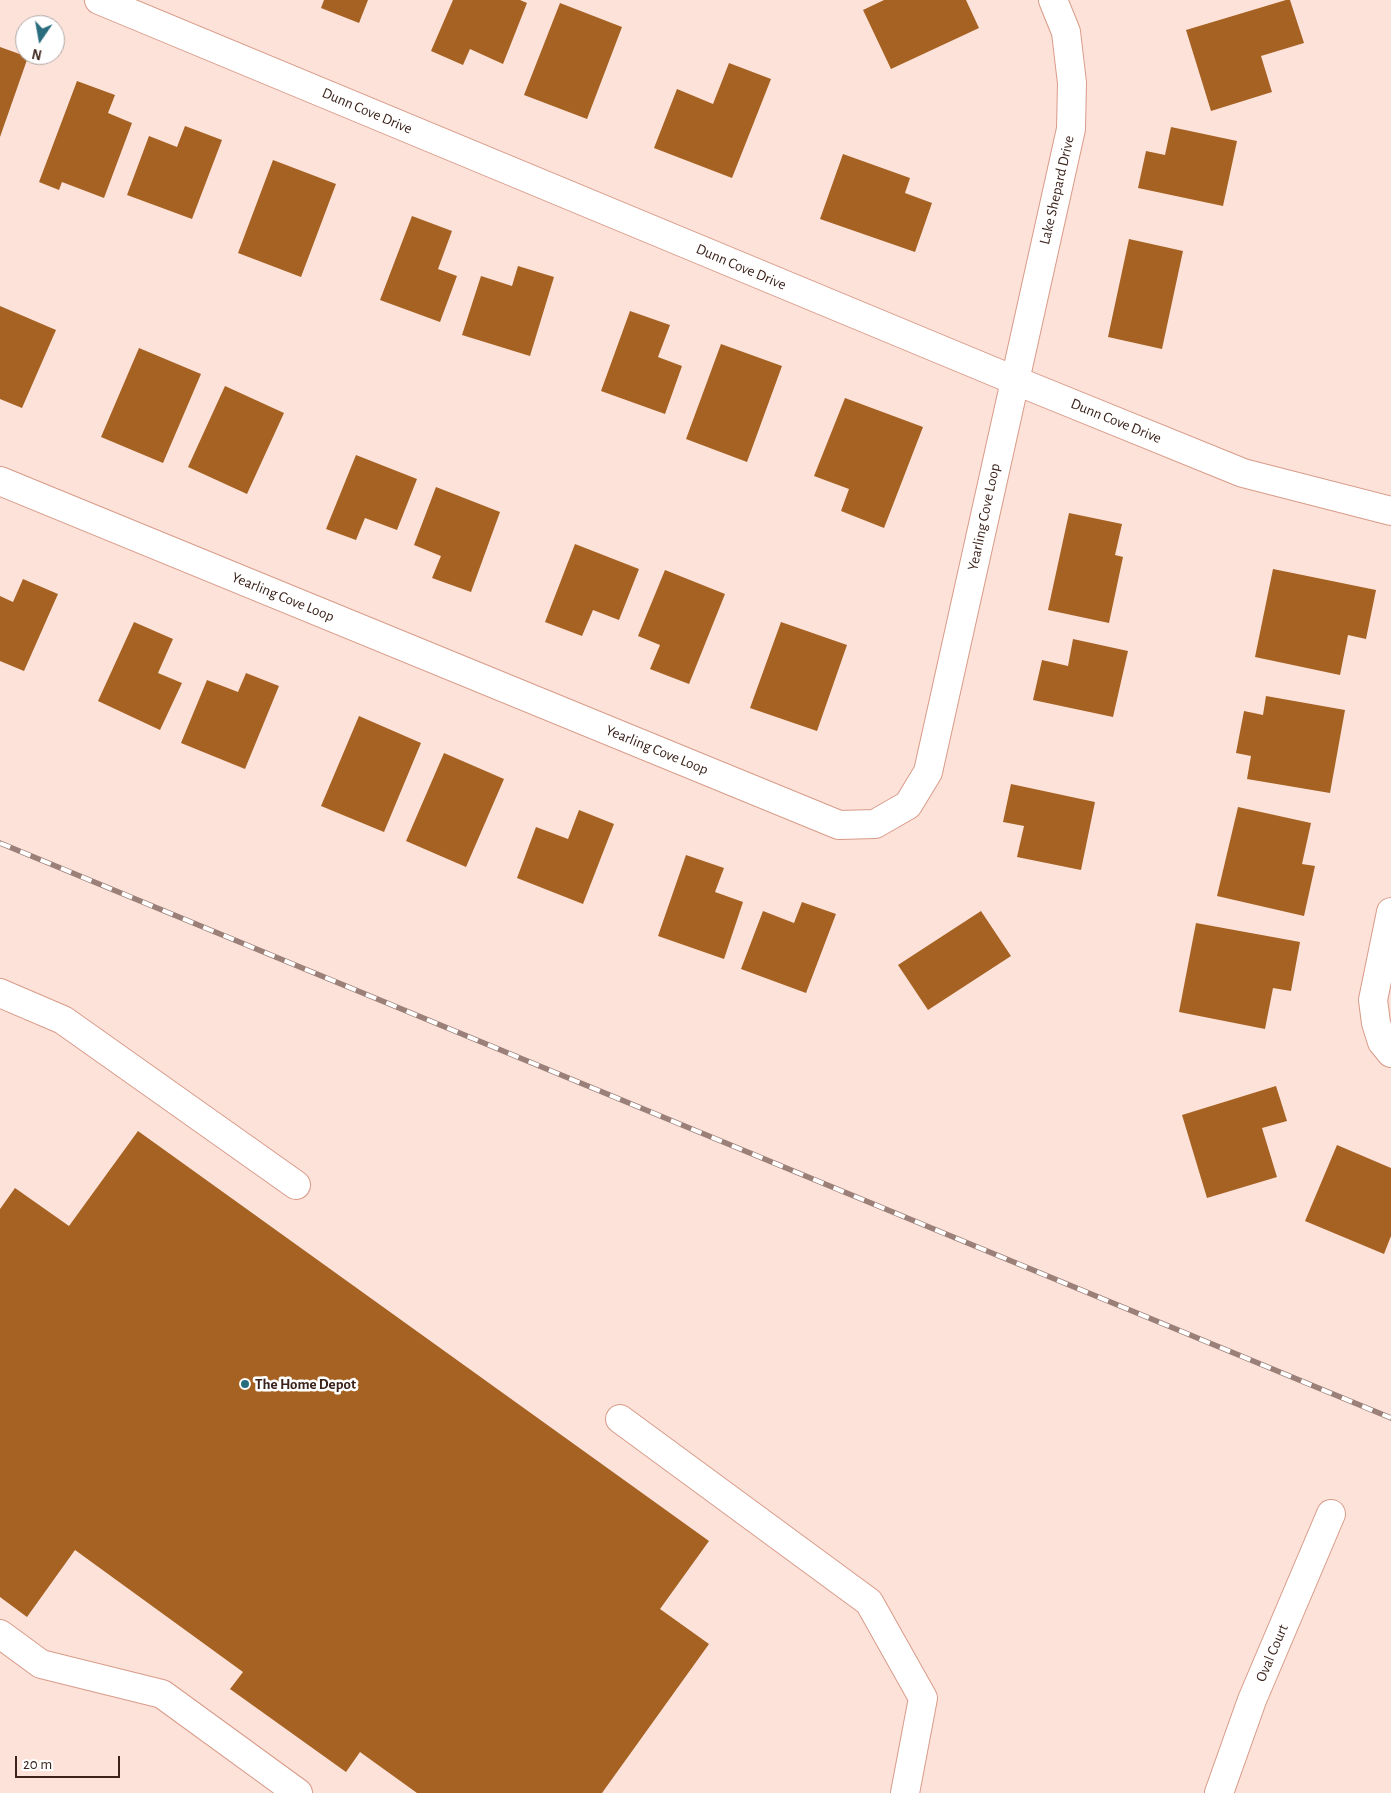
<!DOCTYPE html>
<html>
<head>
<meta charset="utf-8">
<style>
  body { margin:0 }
  #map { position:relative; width:1391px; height:1793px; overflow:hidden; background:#fde2da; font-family:"Alegreya Sans",sans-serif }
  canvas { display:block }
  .north { position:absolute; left:15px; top:15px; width:50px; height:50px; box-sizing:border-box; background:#fff; border:1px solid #b1a7a4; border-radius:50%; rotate:192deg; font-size:14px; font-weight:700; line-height:20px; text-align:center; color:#3b231b }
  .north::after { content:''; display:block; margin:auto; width:18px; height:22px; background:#2a6d7f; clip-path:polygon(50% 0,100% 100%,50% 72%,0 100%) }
  .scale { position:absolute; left:15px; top:1756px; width:105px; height:22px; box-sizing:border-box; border:2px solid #3b231b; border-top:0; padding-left:6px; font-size:15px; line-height:18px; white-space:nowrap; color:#3b231b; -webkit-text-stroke:4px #fff; paint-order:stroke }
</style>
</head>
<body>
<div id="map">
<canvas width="1391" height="1793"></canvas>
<div class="north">N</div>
<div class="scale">20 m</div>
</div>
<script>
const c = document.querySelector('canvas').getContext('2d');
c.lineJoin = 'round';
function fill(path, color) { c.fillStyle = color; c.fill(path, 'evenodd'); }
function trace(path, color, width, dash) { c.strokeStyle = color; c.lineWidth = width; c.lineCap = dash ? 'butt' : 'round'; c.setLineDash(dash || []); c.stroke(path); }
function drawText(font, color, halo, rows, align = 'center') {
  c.font = font + ' "Alegreya Sans",sans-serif'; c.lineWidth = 5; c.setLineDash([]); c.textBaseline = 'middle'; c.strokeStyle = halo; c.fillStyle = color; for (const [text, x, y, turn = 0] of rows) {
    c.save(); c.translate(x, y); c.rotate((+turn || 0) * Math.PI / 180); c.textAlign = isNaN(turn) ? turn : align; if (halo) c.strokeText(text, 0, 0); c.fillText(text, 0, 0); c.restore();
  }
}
fill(new Path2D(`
  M324,0H368L359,23L321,8Z
  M453,0H520L527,3L503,64L470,49L463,65L431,51Z
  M884,0H966L979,28L891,69L863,10Z
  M1286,0H1290L1304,43L1261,56L1272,92L1211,111L1186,30Z
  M560,3L622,27L587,119L524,95Z
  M0,47L28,57L0,137Z
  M729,63L771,79L732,178L654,148L677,89L713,104Z
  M77,81L115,95L108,113L132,123L104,198L62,182L59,190L39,182Z
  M185,126L222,140L192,219L127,195L149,136L177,147Z
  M1171,127L1237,141L1223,206L1138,188L1146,151L1165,155Z
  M843,154L910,178L905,193L932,203L915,252L820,219Z
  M273,160L336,184L301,277L238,253Z
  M412,216L452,231L438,269L457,276L440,322L380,300Z
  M1129,239L1183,251L1162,349L1108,337Z
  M518,266L554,277L530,356L462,335L481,276L512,286Z
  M0,306L56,330L22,408L0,399Z
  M630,311L670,325L658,357L682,366L665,414L601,391Z
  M721,344L782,366L747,462L686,439Z
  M139,348L201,374L163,463L101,437Z
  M225,386L284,413L247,494L188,467Z
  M845,398L923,427L884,528L841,511L849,489L814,476Z
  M356,455L417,479L397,530L365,518L356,540L326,529Z
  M436,487L500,512L471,592L432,578L441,556L414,545Z
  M1069,513L1122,524L1115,555L1123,557L1109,623L1048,610Z
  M575,544L639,569L619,620L593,610L582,636L545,622Z
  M1273,569L1376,590L1366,639L1348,635L1340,675L1255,657Z
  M665,570L725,594L689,684L650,669L660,645L638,636Z
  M23,579L58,594L24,671L0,661V596L13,602Z
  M134,622L173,639L158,673L182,683L160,730L98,701Z
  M781,622L847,645L817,731L750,708Z
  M1073,639L1128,651L1113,717L1033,700L1042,660L1068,666Z
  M246,673L279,686L245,769L181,743L207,680L238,692Z
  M1266,696L1345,710L1330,793L1247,779L1251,756L1236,753L1244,711L1263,715Z
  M359,716L421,743L384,832L321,806Z
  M444,753L504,779L466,867L406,841Z
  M1011,784L1095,802L1081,870L1017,857L1024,826L1003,822Z
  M1238,807L1311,823L1302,864L1315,866L1304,916L1217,896Z
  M579,810L614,824L583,904L517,878L536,827L568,839Z
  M686,855L724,868L715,892L743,902L724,959L658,936Z
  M802,902L836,914L806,993L741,969L763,911L794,923Z
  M981,911L1011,956L928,1010L898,965Z
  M1196,923L1300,942L1291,991L1273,988L1265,1029L1179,1012Z
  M1276,1086L1287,1121L1262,1128L1277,1177L1207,1198L1182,1115Z
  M138,1131L709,1541L660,1609L709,1644L602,1793H417L360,1752L346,1772L230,1689L243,1672L75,1550L27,1617L0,1597V1209L15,1188L69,1226Z
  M1337,1145L1391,1168V1236L1384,1254L1305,1221Z`), '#a66222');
const minor = new Path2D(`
  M99,0L1014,380L1243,473L1391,511
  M0,481L839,825L875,824L908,805L928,772L1071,129L1072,83L1066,32L1053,0
  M1391,912L1373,1000L1376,1023L1382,1042L1391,1053
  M0,993L63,1020L296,1185
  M620,1419L869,1602L923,1698L905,1793
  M0,1634L41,1664L162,1694L298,1793
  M1219,1793L1252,1700L1331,1514`);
trace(minor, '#d89b88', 30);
trace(minor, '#fff', 28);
const rail = new Path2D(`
  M0,843L1391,1418`);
trace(rail, '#9a8078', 5.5);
trace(rail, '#fff', 4, [11]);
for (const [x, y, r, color] of [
  [245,1384,5,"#2a6d7f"]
]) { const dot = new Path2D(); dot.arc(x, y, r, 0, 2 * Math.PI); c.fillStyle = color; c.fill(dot); trace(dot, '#fff', 2); }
drawText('15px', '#3b231b', '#fff', [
  ["Dunn Cove Drive",367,111,23],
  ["Lake Shepard Drive",1057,190,-77],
  ["Dunn Cove Drive",741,267,23],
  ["Dunn Cove Drive",1116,421,22],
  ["Yearling Cove Loop",984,517,-78],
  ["Yearling Cove Loop",283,597,22],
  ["Yearling Cove Loop",657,750,22],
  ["Oval Court",1272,1653,-67]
]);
drawText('bold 15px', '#3b231b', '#fff', [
  ["The Home Depot",255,1384]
], 'left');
</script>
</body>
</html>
